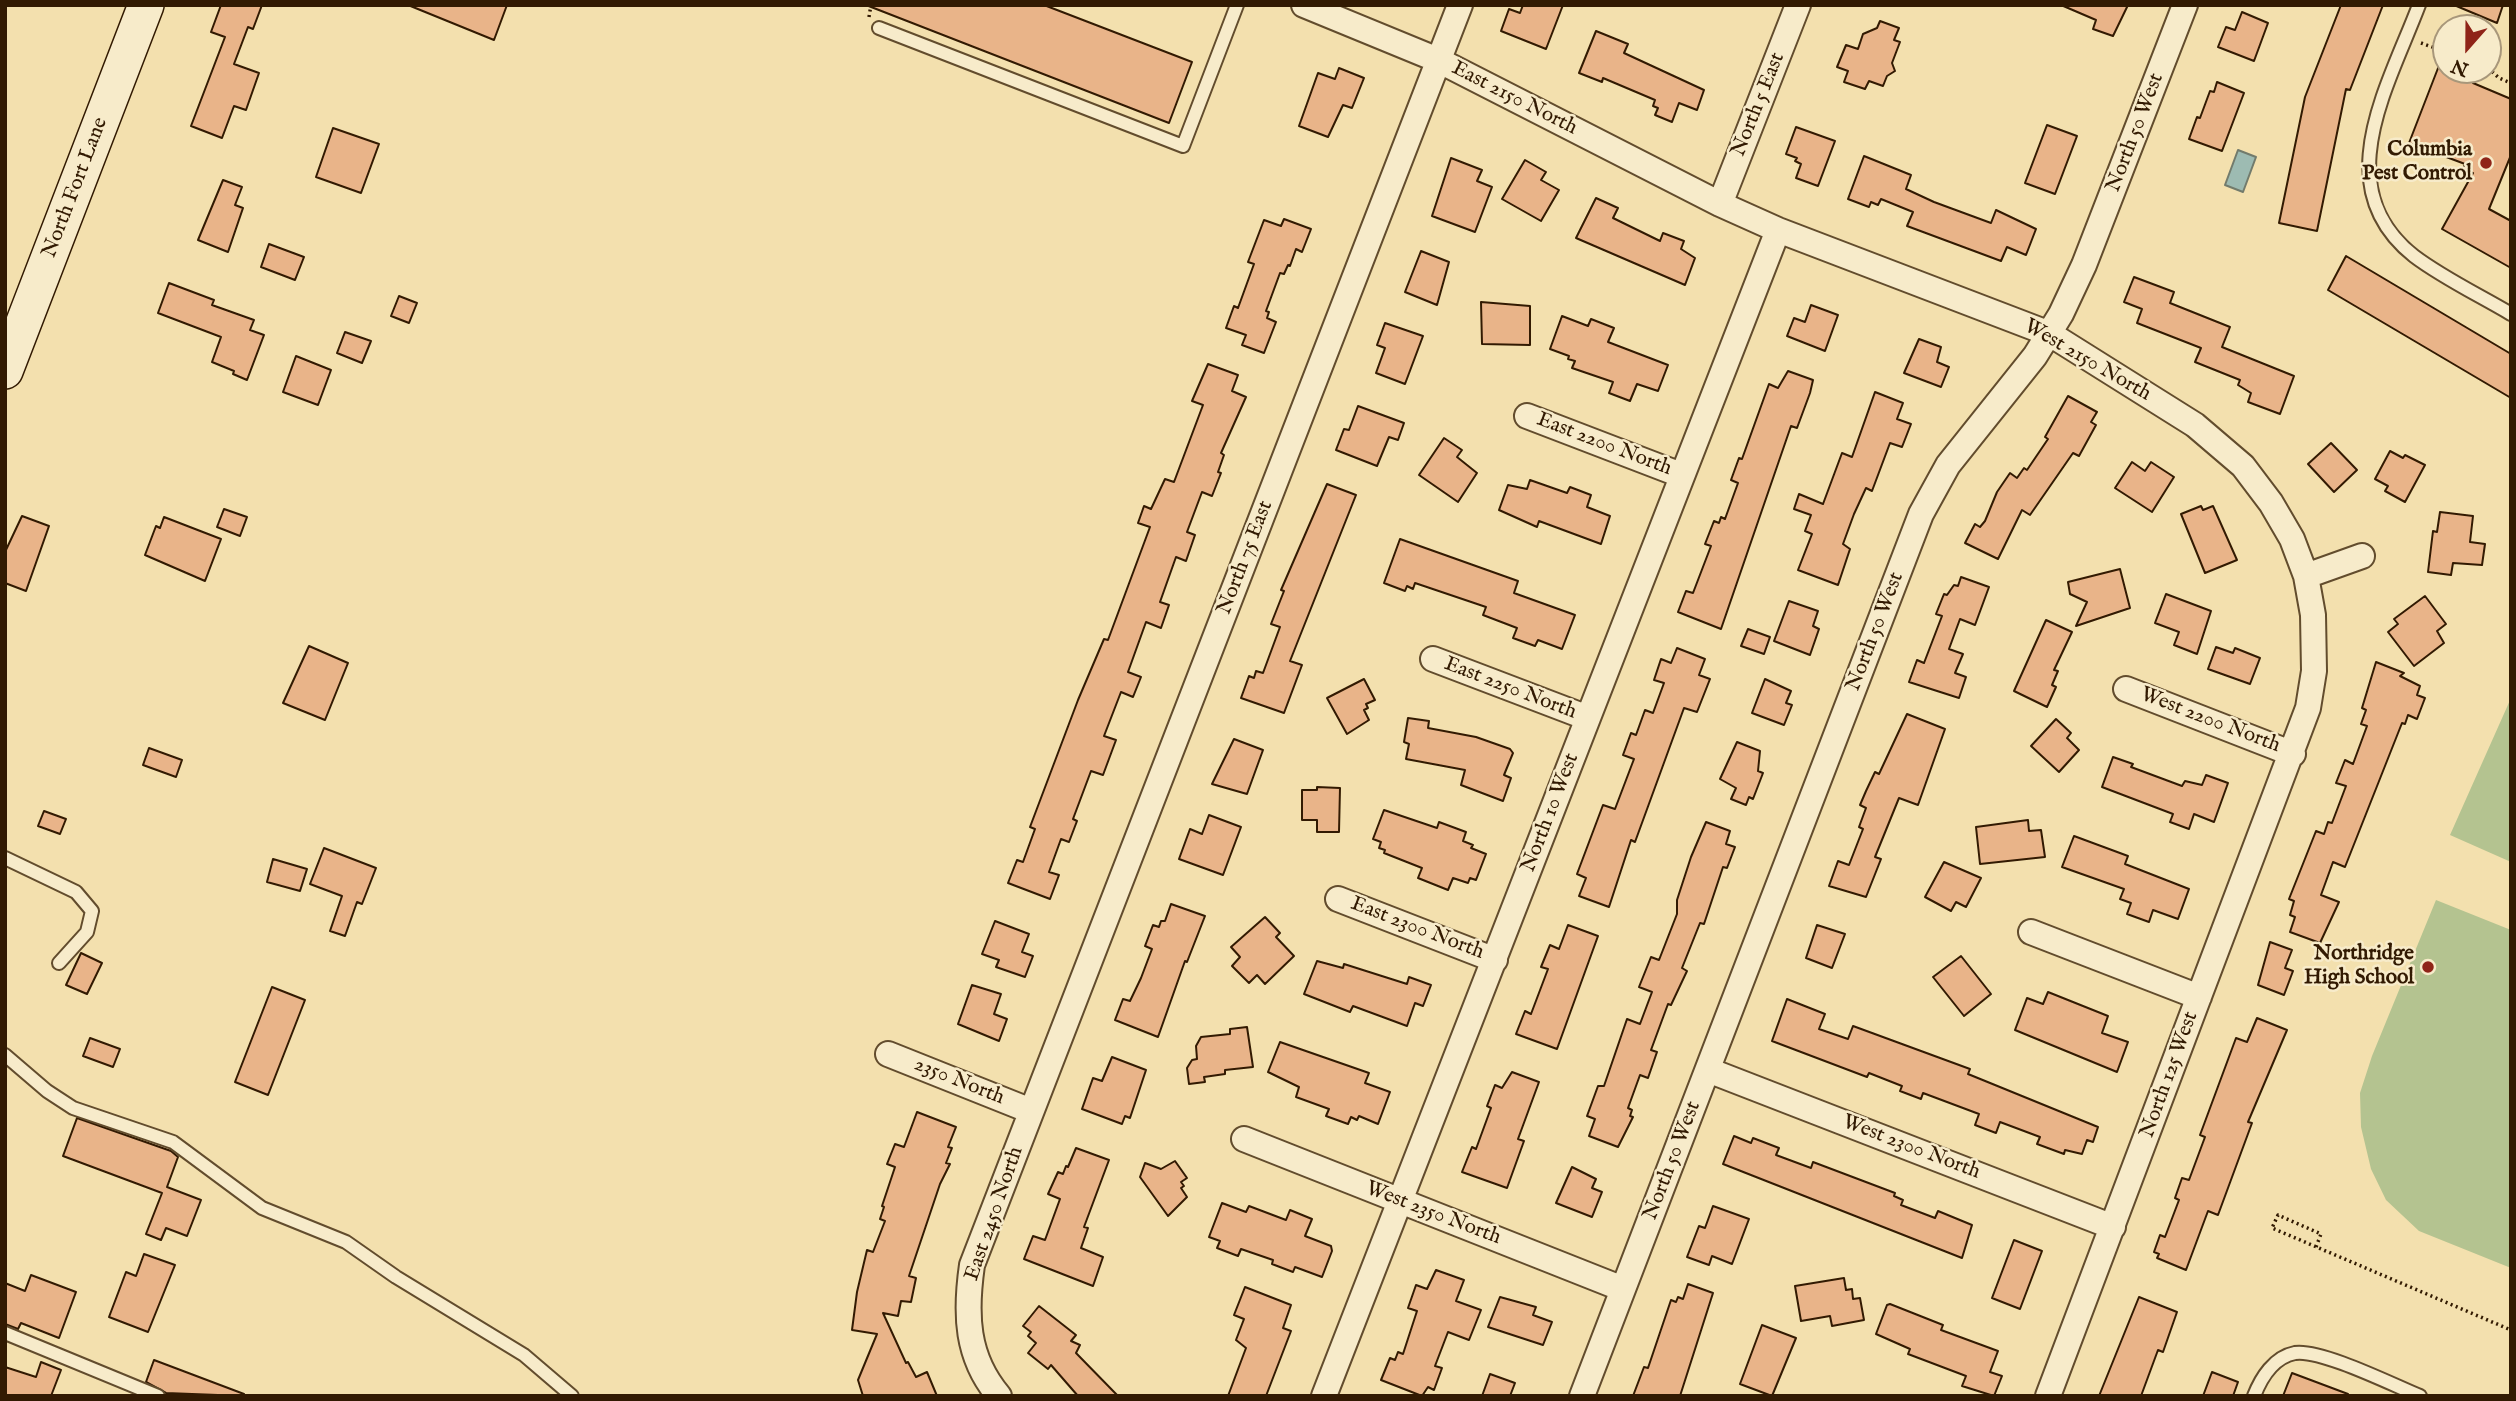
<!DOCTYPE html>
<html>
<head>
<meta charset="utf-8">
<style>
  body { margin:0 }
  #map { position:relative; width:2516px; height:1401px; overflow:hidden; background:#f3e0ae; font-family:"IM FELL English",serif }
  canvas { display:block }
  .frame { position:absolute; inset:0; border:7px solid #321a02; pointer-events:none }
  .north { position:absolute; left:2432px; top:14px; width:70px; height:70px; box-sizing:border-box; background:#f7ebca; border:2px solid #a8977a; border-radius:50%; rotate:201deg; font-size:19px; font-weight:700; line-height:28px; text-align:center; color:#321a02 }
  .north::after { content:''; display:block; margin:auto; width:24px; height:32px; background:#8f2418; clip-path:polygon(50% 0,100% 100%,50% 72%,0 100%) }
</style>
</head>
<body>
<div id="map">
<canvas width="2516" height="1401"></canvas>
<div class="frame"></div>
<div class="north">N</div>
</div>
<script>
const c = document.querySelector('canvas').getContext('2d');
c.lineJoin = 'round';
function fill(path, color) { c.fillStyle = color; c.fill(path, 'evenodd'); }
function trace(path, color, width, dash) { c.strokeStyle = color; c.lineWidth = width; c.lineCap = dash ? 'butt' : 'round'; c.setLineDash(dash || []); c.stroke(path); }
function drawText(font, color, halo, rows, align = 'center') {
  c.font = font + ' "IM FELL English",serif'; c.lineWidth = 5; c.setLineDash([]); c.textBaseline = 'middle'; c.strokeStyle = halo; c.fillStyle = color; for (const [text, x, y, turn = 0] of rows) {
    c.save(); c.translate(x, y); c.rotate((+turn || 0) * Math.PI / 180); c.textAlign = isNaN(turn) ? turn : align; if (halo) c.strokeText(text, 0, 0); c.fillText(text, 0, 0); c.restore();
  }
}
fill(new Path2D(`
  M2511,698V862L2450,835Z
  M2436,900L2511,930V1268L2419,1231L2386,1200L2371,1169L2361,1127L2360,1093L2372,1056Z`), '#b4c390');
const water = new Path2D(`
  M2238,150L2256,157L2243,192L2225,185Z`);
fill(water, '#9dbbb2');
trace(water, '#727b6c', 2);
const building = new Path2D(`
  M221,5H262L253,29L248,27L234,64L259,73L246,110L234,106L222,138L191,126L225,37L211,32Z
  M408,5H507L494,40Z
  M866,5H1044L1192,62L1169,123Z
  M1523,5H1563L1546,49L1501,31L1509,9L1520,13Z
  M2061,5H2128L2113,36L2093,29L2096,20Z
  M2341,5H2383L2350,90L2346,89L2317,231L2279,223L2305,97Z
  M2454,5H2503L2497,23Z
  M2242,12L2268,23L2254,61L2218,47L2226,27L2235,30Z
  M1880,21L1899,28L1894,40L1900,42L1892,63L1895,71L1887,76L1883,86L1869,81L1865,89L1844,82L1848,71L1837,67L1846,45L1858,49L1863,34L1877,28Z
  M1596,31L1628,44L1624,53L1704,90L1697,110L1679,103L1672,122L1655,115L1658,108L1653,106L1655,100L1603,78L1602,82L1579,73Z
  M2440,63L2446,65V70H2458L2475,77L2473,83L2511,99V155L2489,209L2511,221V268L2442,229L2473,173L2463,169L2465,164L2409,143Z
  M1339,68L1364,78L1352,108L1343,105L1328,137L1299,126L1318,73L1335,79Z
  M2217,82L2244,93L2222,151L2189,139L2197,117L2200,118L2210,91L2214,92Z
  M2047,125L2077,136L2055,194L2025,183Z
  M1796,127L1835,141L1818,186L1796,178L1801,164L1795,161L1797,158L1786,154Z
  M333,128L379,144L361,193L316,177Z
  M1864,156L1911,175L1906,189L1934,202L1991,223L1996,210L2036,229L2026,255L2007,247L2001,261L1907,226L1913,212L1881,199L1878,205L1871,202L1869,207L1848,199Z
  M1451,158L1482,170L1477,181L1492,187L1475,232L1432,216Z
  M1525,160L1546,172L1541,180L1559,190L1541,221L1502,199Z
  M223,180L242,187L235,205L243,208L228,252L198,240Z
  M1596,198L1618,208L1613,218L1660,241L1663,233L1684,241L1681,249L1695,258L1685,285L1576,238Z
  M1284,219L1311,229L1302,252L1296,249L1290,266L1288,265L1284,274L1280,273L1266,311L1269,312L1267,318L1276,322L1264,353L1242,345L1246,335L1226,328L1234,306L1238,308L1254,264L1248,262L1264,220L1281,226Z
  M269,244L304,257L295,280L261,267Z
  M1421,251L1449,262L1437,305L1405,292Z
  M2346,256L2511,354V398L2328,290Z
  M2134,277L2174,292L2170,303L2230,327L2222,347L2294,376L2280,414L2248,402L2251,393L2238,385L2240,380L2195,362L2201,348L2137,323L2142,309L2124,302Z
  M169,283L214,300L212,305L254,320L250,330L264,335L247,380L233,374L234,371L212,362L221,337L158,313Z
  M399,296L417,303L409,323L391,316Z
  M1481,302L1530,306V345L1482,344Z
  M1811,305L1838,315L1825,351L1787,336L1794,318L1805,322Z
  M1562,316L1588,326L1591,319L1614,328L1608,342L1668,365L1658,391L1637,384L1630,401L1609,393L1613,382L1572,368L1575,361L1568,359L1569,356L1550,349Z
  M1385,323L1423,336L1405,384L1376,373L1385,348L1377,345Z
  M345,332L371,341L362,363L337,353Z
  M1919,339L1941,347L1937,362L1949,367L1941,387L1904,373Z
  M296,356L331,370L318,405L283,392Z
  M1208,364L1238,375L1232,391L1246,397L1221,453L1224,455L1218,472L1221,473L1212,496L1202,492L1187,532L1195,535L1186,561L1176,557L1160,602L1169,605L1161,628L1146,622L1128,672L1141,677L1133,697L1121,692L1104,736L1116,740L1103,775L1091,771L1073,819L1077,821L1069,842L1061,839L1049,872L1059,875L1050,899L1008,883L1017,860L1023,862L1035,829L1030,827L1078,700L1104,639L1108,640L1150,527L1138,523L1144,506L1151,509L1165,479L1174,482L1203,405L1192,401Z
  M1788,371L1813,380L1810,393L1797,428L1791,426L1721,629L1678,612L1686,591L1693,593L1711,546L1705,544L1714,521L1719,523L1721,517L1725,519L1738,483L1731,480L1739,458L1742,459L1769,384L1778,388Z
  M1875,392L1903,403L1897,419L1911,424L1902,447L1890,443L1872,491L1866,488L1854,514L1843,544L1850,549L1838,585L1798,570L1812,534L1805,531L1811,515L1794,509L1799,494L1823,504L1842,453L1852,457Z
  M2068,396L2097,412L2091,422L2096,425L2079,456L2073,453L2030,515L2022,510L1998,559L1965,543L1975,524L1980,527L1985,521L1997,492L2010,473L2017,478L2024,468L2027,470L2048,439L2045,437Z
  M1358,406L1404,423L1398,440L1389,437L1377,466L1336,450L1344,429L1349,430Z
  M1444,438L1462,450L1457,457L1477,473L1458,502L1419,475Z
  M2331,443L2357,470L2334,492L2308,464Z
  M2390,451L2403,458L2405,455L2425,465L2405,502L2385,491L2388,486L2375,479Z
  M2132,462L2145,471L2151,462L2174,477L2152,512L2115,488Z
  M1530,480L1567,493L1570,487L1591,495L1587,507L1610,516L1601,544L1539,521L1537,527L1499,510L1508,485L1527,489Z
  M1327,484L1356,495L1290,661L1302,665L1284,713L1241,698L1249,676L1254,678L1256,671L1263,673L1280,627L1271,624L1284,591L1281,590Z
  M2201,506L2203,510L2213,506L2237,560L2205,573L2181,514Z
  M224,509L247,517L240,536L217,527Z
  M2440,512L2473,516L2470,542L2485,544L2482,565L2453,563L2451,575L2428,572L2433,531L2437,532Z
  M22,516L49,526L26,591L5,583V552Z
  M164,517L221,539L205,581L145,555L156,526L160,528Z
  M1400,539L1518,581L1514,593L1575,615L1562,649L1538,640L1535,646L1513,638L1517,628L1483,615L1486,607L1415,583L1413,589L1407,586L1405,591L1384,583Z
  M2120,569L2130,608L2076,626L2087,602L2070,594L2068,582Z
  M1961,577L1989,587L1975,625L1960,619L1949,649L1963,654L1955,673L1966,677L1959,698L1909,682L1917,660L1924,663L1942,616L1936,614L1944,594L1947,595L1954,585L1958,586Z
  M2166,594L2211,611L2197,654L2174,645L2179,632L2155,623Z
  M2425,596L2446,624L2437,631L2444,643L2414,666L2388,632L2398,624L2394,619Z
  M1789,601L1818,611L1813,626L1819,629L1810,655L1774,641Z
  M2046,620L2072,632L2054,670L2058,671L2052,685L2056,687L2047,707L2014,691Z
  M1748,629L1770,637L1764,654L1741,646Z
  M309,646L348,663L325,720L283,703Z
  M2216,647L2233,653L2235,648L2260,658L2250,684L2208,669Z
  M1677,648L1705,659L1699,675L1710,679L1697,712L1684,708L1635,842L1631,840L1609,907L1579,896L1586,878L1577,874L1603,805L1615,809L1634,759L1623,755L1631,733L1636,735L1645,710L1653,713L1664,683L1654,680L1661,659L1671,663Z
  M2376,662L2404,673L2400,676L2420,686L2417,695L2425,698L2417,719L2408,715L2405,724L2402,723L2345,867L2333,862L2321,895L2339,902L2320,943L2290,932L2295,917L2290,915L2294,901L2289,899L2316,831L2324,834L2328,822L2332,823L2346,786L2336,783L2345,760L2353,764L2367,726L2361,724L2366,710L2362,708Z
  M1364,679L1375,700L1366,704L1368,708L1364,710L1369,720L1347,734L1327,698Z
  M1765,679L1791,691L1786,703L1792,705L1784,725L1752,713Z
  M1907,714L1945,729L1918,805L1899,798L1875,857L1881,859L1866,897L1829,886L1838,861L1849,865L1863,829L1859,827L1866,808L1860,805L1866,791L1875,772L1879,774Z
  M1408,718L1429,721L1428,728L1476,737L1510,749L1513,753L1504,775L1511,778L1503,801L1461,785L1465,770L1406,759L1409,744L1404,742Z
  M2056,719L2071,733L2067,738L2079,750L2059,772L2031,746Z
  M1234,739L1263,750L1247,794L1212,784Z
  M1737,742L1760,751L1758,771L1763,773L1753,799L1749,797L1746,805L1731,799L1736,788L1720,779Z
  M149,748L182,760L176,777L143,765Z
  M2113,757L2133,764L2131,767L2182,786L2185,781L2202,785L2206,775L2228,783L2214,822L2194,814L2189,829L2170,822L2173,814L2102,787Z
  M1317,787L1340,788L1339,832H1317V820H1302V790H1317Z
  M1384,810L1437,828L1439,822L1466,832L1463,841L1473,845L1471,848L1486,854L1476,880L1470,878L1468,883L1453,878L1448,890L1418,878L1422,868L1384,853L1385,850L1379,848L1381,842L1373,839Z
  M44,811L66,819L60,834L38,826Z
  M1209,815L1241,827L1223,875L1179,859L1190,829L1202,834Z
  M2028,820L2029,831L2041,830L2045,857L1980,864L1976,827Z
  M1706,822L1730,831L1726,844L1735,847L1727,868L1723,867L1704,924L1700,923L1682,968L1687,971L1671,1005L1668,1004L1651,1050L1657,1052L1648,1078L1640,1075L1628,1108L1632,1110L1630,1116L1633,1117L1618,1147L1589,1136L1595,1119L1587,1116L1598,1086H1604L1627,1019L1640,1024L1652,992L1639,987L1651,957L1659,960L1677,914V900L1691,857Z
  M2074,836L2128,856L2125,864L2189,889L2178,919L2153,910L2149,922L2127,914L2131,903L2120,899L2124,889L2062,867Z
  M324,848L376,868L362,904L357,902L345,936L330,931L342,896L310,884Z
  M273,859L307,869L300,891L267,882Z
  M1944,862L1981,878L1966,907L1956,902L1951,911L1925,897Z
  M1171,904L1205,916L1187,962L1185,961L1158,1037L1115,1020L1123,999L1130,1001L1141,978L1152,949L1145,946L1153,925L1159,927L1161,921H1165Z
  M1265,917L1280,933L1276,937L1294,956L1265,984L1257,975L1249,983L1232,966L1240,957L1231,947Z
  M995,921L1029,934L1022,952L1033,956L1025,977L996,967L999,960L982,954Z
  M1568,925L1598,936L1557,1049L1516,1034L1525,1011L1531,1014L1548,969L1541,967L1550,945L1559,949Z
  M1817,925L1845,934L1832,968L1806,958Z
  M2270,942L2292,950L2285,968L2293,971L2284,995L2258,985Z
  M81,953L102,963L87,994L66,985Z
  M1961,956L1991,994L1964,1016L1933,977Z
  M1317,961L1343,968L1344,964L1407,984L1409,977L1431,985L1423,1006L1415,1003L1407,1026L1353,1006L1350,1012L1304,994Z
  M972,985L1001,994L994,1014L1007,1019L999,1041L958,1024Z
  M272,987L305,1000L268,1095L235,1082Z
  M2048,992L2108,1016L2102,1033L2128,1042L2117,1072L2015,1030L2027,998L2043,1004Z
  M1787,999L1825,1014L1819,1029L1848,1039L1853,1026L1970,1069L1968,1074L2098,1127L2093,1142L2087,1140L2082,1154L2065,1150L2064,1154L2037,1144L2040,1137L2000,1122L1996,1133L1975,1125L1979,1114L1923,1093L1921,1099L1900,1091L1902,1086L1869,1073L1867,1077L1772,1041Z
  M2257,1018L2287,1030L2248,1122L2252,1123L2218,1215L2208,1211L2186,1270L2157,1258L2159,1254L2154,1252L2160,1235L2165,1237L2179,1200L2175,1198L2182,1178L2189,1180L2205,1137L2200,1135L2236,1038L2247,1042Z
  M1247,1027L1253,1067L1225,1070V1074L1204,1077L1205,1082L1189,1084L1187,1068L1192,1060L1197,1059L1196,1046L1201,1037L1230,1034V1029Z
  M90,1038L120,1049L113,1067L83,1056Z
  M1280,1042L1369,1073L1365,1083L1390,1092L1378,1124L1359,1116L1357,1120L1351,1117L1348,1124L1326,1116L1329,1109L1296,1097L1299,1087L1268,1072Z
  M1112,1057L1146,1070L1130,1118L1125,1116L1122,1124L1082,1109L1093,1078L1102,1081Z
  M1512,1072L1539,1082L1518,1139L1524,1141L1507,1188L1462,1172L1472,1147L1476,1149L1491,1108L1487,1106L1495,1085L1502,1088Z
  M917,1112L956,1127L948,1147L952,1148L946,1163L950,1164L940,1184L909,1276L916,1278L911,1302L901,1301L898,1316L883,1313L906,1363L908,1362L916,1377L927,1372L937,1396H863L858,1380L877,1334L852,1330L857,1292L867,1250L873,1252L885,1221L880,1219L884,1207L882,1206L895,1167L887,1164L895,1144L904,1147Z
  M77,1118L171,1151L178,1157L167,1187L201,1200L187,1236L166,1228L161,1240L146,1234L162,1193L63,1156Z
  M1734,1136L1751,1143L1753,1138L1779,1148L1776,1155L1811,1168L1813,1162L1895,1193L1894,1196L1903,1200L1901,1205L1935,1218L1938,1211L1972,1225L1962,1258L1723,1164Z
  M1076,1148L1109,1160L1084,1227L1088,1228L1081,1248L1103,1257L1093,1286L1024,1259L1033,1236L1045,1240L1060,1199L1048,1194L1058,1172L1063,1174L1066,1166L1068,1167Z
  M1175,1161L1187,1178L1181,1182L1184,1186L1181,1188L1187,1197L1168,1216L1140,1177L1145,1163L1161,1169Z
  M1572,1167L1596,1179L1592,1188L1602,1192L1592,1217L1556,1203Z
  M1222,1203L1246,1212L1249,1206L1286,1220L1290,1210L1312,1219L1305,1236L1331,1246L1332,1251L1322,1277L1295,1267L1293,1272L1272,1264L1273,1260L1241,1249L1238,1256L1217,1248L1220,1241L1209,1237Z
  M1713,1206L1749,1219L1732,1264L1712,1256L1709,1265L1687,1257L1699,1226L1705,1228Z
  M2014,1240L2042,1251L2020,1309L1992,1298Z
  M144,1254L175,1265L148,1332L109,1317L126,1272L136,1276Z
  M1436,1270L1464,1280L1456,1301L1481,1310L1469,1340L1448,1332L1435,1366L1442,1368L1434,1390L1428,1387L1422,1396L1381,1380L1390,1358L1395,1360L1398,1352L1403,1354L1417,1311L1408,1308L1416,1285L1427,1289Z
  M31,1275L76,1292L59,1338L21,1323L18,1329L5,1324V1283L25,1291Z
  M1844,1278L1846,1290L1852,1289L1853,1299L1860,1298L1864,1320L1832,1326L1830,1316L1801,1321L1795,1286Z
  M1688,1284L1713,1293L1680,1396H1633L1644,1367L1648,1368L1671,1300L1676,1302L1678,1297L1683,1299Z
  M1245,1287L1291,1305L1283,1328L1291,1331L1266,1396H1228L1246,1348L1236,1340L1244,1319L1234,1315Z
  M1500,1297L1536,1307L1533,1315L1552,1322L1543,1345L1488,1327Z
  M2139,1297L2177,1312L2163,1352L2158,1350L2141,1396H2099Z
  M1890,1304L1943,1325L1941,1330L1998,1351L1990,1372L2002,1376L1994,1396L1962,1386L1966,1376L1908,1354L1910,1349L1876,1334L1887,1305Z
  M1039,1306L1076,1335L1071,1341L1080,1345L1076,1353L1118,1396H1078L1051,1365L1048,1369L1028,1353L1036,1343L1028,1336L1031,1332L1023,1326Z
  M1762,1325L1796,1338L1772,1396L1740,1384Z
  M154,1360L244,1394V1396L166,1393L146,1382Z
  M41,1362L61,1370L51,1396H5V1367L36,1377Z
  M2212,1372L2238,1382L2233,1396H2203Z
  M2292,1373L2348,1394L2347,1396H2283Z
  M1490,1374L1515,1383L1510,1396H1482Z`);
fill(building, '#e9b489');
trace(building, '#321a02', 2);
const lane = new Path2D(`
  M2419,5C2388,87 2327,187 2414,256C2443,278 2479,295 2511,314
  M879,28L1183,146L1237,5
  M5,858L76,892L92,911L87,932L59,963
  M5,1055L47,1091L73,1108L173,1142L262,1208L346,1242L396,1277L524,1355L572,1396
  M5,1333L158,1396
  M2254,1396C2261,1378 2274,1357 2295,1353C2321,1349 2393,1385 2420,1396`);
const street = new Path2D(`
  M1304,5L1438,60L1720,204L1778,230L2050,334L2195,425L2243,466L2271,503L2292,539L2306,576L2313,615L2314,671L2308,708L2048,1396
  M1720,204L1798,5
  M1527,416L1681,475
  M2306,576L2362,556
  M1433,659L1588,718
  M2126,689L2293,754
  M1338,899L1495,960
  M2031,932L2199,997
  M888,1054L1031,1111
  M1708,1070L2113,1227
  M1244,1139L1623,1289
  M999,1396C966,1357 965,1314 972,1265L1460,5
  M1324,1396L1778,230
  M1582,1396L1921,514L1948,465L2035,356L2061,314L2084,265L2185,5`);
const secondary = new Path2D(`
  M5,371L146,5`);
trace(lane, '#624c2d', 16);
trace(street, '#624c2d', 28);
trace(secondary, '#321a02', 38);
trace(new Path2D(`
  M869,17L871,5
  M2421,43L2446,52
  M2488,68L2499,78L2511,83
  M2316,1247L2321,1234L2278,1215L2272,1228L2511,1330`), '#321a02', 3.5, [2, 3.5]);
trace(lane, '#f7ebca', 12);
trace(street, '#f7ebca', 24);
trace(secondary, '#f7ebca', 35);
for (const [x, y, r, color] of [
  [2486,163,7,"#8f2418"],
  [2428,967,7,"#8f2418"]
]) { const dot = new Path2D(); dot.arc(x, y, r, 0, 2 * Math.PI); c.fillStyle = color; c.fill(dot); trace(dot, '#f7ebca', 2.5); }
drawText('21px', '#321a02', '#f7ebca', [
  ["East 2150 North",1514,99,27],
  ["North 5 East",1759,105,-68],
  ["North 50 West",2136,133,-69],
  ["North Fort Lane",76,188,-69],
  ["West 2150 North",2087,361,30],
  ["East 2200 North",1604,445,21],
  ["North 75 East",1246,558,-69],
  ["North 50 West",1876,632,-69],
  ["East 2250 North",1510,689,21],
  ["West 2200 North",2210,721,21],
  ["North 10 West",1551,813,-69],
  ["East 2300 North",1417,929,21],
  ["North 125 West",2170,1075,-70],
  ["2350 North",959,1082,22],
  ["West 2300 North",1911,1148,21],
  ["North 50 West",1673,1161,-69],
  ["East 2450 North",995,1214,-71],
  ["West 2350 North",1433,1214,21]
]);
drawText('bold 21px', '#321a02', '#f7ebca', [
  ["Columbia",2472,151],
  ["Pest Control",2472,175],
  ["Northridge",2414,955],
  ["High School",2414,979]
], 'right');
</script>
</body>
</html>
